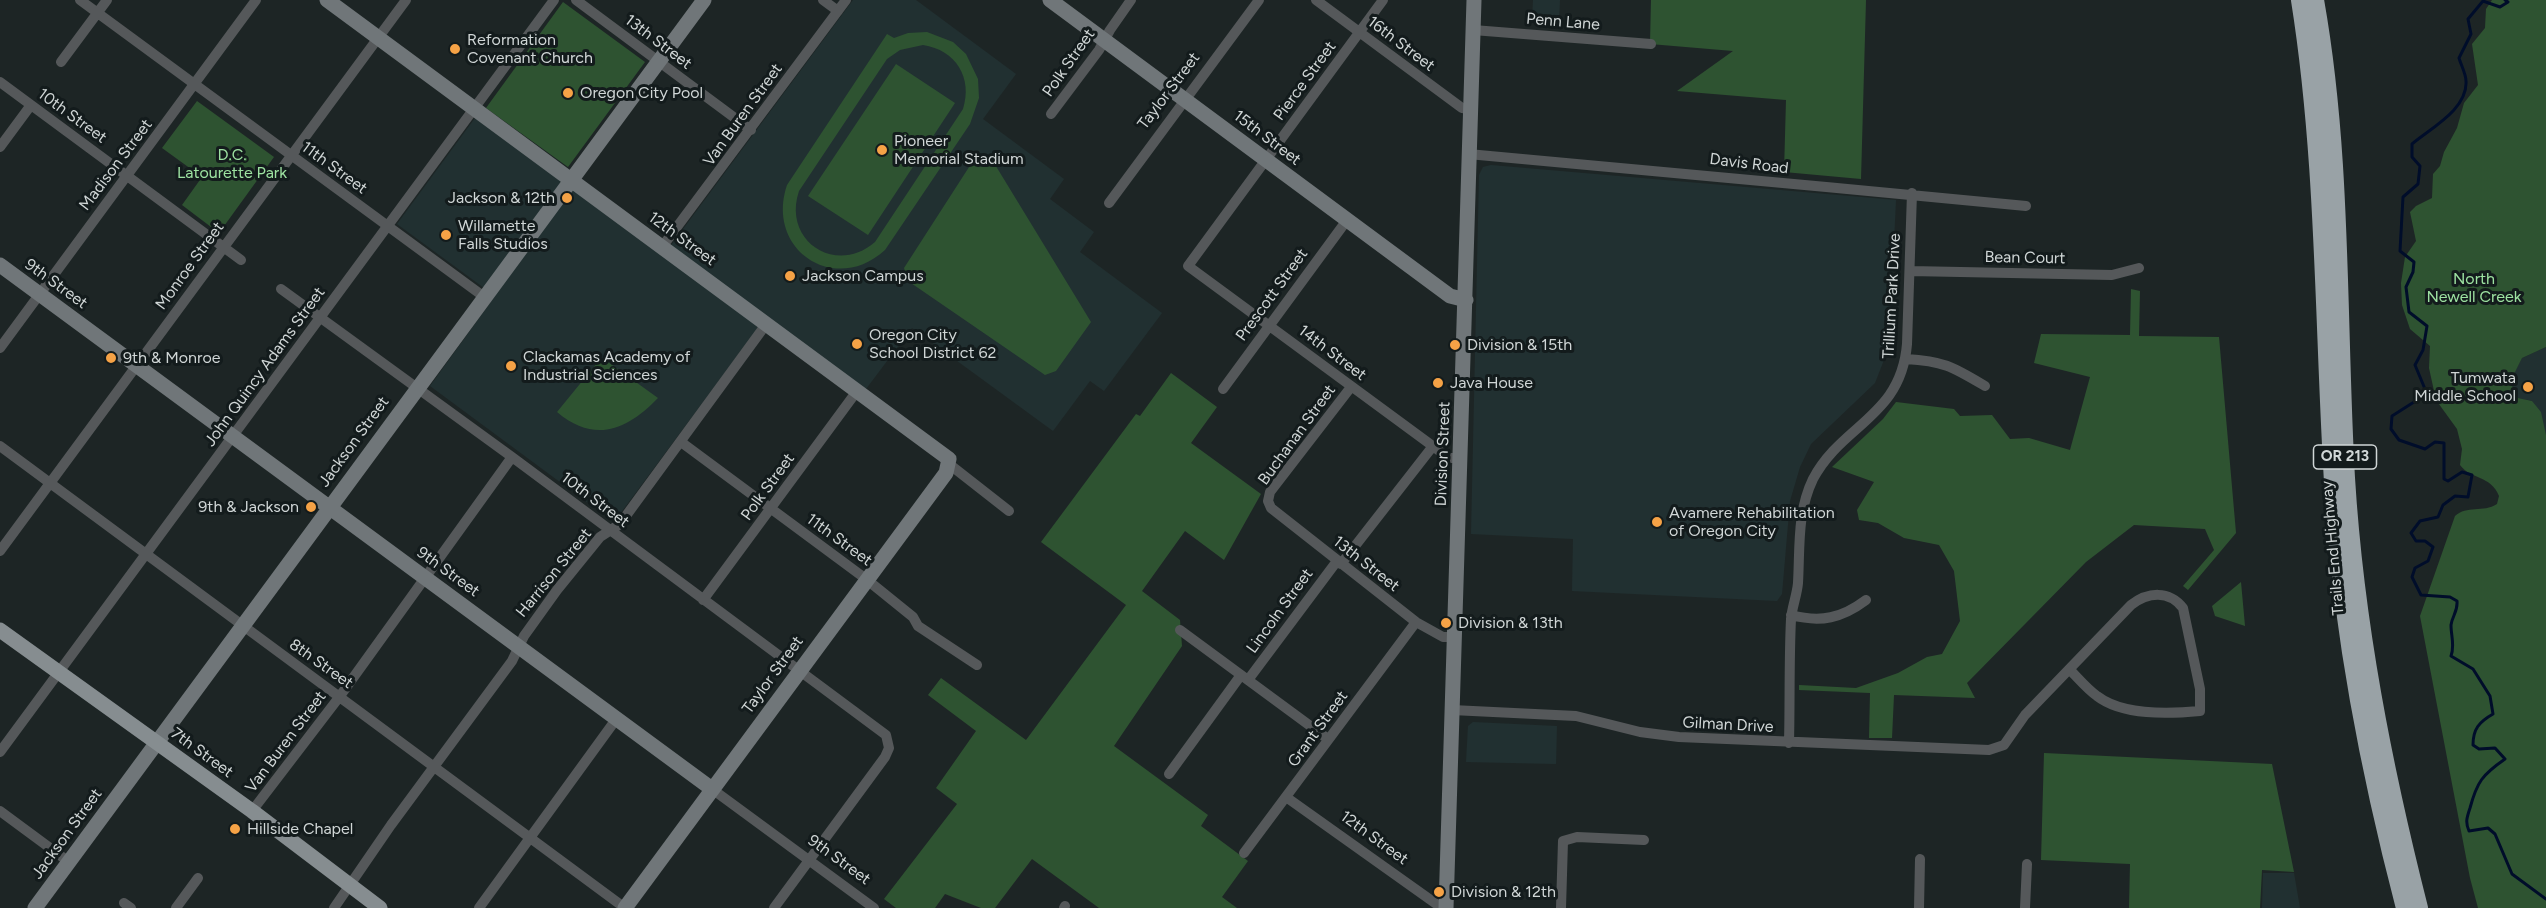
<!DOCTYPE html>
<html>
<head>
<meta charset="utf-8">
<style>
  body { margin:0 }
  canvas { display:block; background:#1d2525 }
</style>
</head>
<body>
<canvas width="2546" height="908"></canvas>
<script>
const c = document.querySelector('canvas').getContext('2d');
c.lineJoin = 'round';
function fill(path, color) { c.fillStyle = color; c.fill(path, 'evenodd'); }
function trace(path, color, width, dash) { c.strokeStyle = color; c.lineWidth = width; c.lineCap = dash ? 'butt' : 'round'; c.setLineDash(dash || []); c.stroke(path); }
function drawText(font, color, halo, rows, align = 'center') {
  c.font = font + ' Figtree,sans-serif'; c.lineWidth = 6; c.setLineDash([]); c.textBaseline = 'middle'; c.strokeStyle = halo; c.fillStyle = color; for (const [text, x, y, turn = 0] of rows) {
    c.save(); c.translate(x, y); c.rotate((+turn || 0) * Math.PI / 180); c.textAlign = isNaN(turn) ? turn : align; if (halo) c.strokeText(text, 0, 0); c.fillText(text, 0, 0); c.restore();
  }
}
fill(new Path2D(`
  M853,0H916L1016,74L983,119L1064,179L1050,199L1094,232L1080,252L1162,313L1104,391L1090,381L1053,431L912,328L866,389L767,316L614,522L430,386L495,296L397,224L475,118L663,256Z
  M1533,0H1560L1559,22L1532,19Z
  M1491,165L1896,200L1889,347L1875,383L1811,444L1800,467L1790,501L1782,594L1777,601L1572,591L1573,539L1471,534L1479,175L1483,167Z
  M2546,347V435L2532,401L2518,398L2509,382L2522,358Z
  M1473,722L1557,726L1556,764L1466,762L1468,726Z
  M2263,873H2294L2300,908H2262Z`), '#213031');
fill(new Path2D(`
  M1651,0H1866L1861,179L1784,172L1786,100L1677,91L1733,51L1650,44Z
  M2492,0H2546V347L2522,358L2510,382L2518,398L2532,401L2541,412L2546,435V908H2478L2470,878L2420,616L2455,516C2467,505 2483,513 2497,504L2499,496C2491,475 2471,480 2460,465L2462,449L2457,429L2436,400L2429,368L2430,346L2410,329L2402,305L2401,283L2405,257L2416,241L2410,212L2416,206L2432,198L2433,174L2440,166L2444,152L2457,128L2464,103L2478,85L2472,44L2485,28L2486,9Z
  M563,2L645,62L568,167L486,108Z
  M927,32L953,42L966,54L978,79L979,98L970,124L885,250C835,296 765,250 787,185L887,34L894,38L908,33ZM923,45C956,50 973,78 963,109L875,242C836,276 782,241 799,191L887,59L900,50Z
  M896,64L955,103L868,235L808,196Z
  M197,101L274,157L219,233L182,205L202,177L162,148Z
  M991,158L1091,322L1056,371L1045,375L908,281L904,268L971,164Z
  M2131,289L2140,291L2139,336L2219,337L2236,533L2188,590L2183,586L2214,550L2205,529L2134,525L2086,562L1967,683L1975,698L1894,695L1892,738H1869L1870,693L1799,690V685L1856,688L1898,673L1927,657L1942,654L1960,621L1954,571L1939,545L1904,538L1878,523L1859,520L1857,510L1874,482L1832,467L1883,419L1896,402L1954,409L1960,416L1992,415L2010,439L2029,438L2070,450L2090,377L2034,363L2041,334L2130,335Z
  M608,362L658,398C627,430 595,444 557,412L597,363Z
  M1171,373L1217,407L1191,443L1261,494L1224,560L1185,531L1142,591L1180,620L1182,646L1114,746L1208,815L1201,826L1248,861L1222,897L1237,908H1099L1032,859L995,908H981L945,894L935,908H896L884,899L957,804L936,788L976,731L928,695L941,678L1026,740L1126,605L1041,542L1136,414L1140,416Z
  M2241,582L2245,626L2215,616L2212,606Z
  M2044,753L2272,764L2294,872L2262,870L2260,908H2129L2130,864L2041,860Z`), '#2e5331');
trace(new Path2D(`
  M2505,0L2508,2L2500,7L2483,1L2468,19L2471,34L2459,58C2461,65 2466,74 2466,81C2468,109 2431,128 2412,144V157L2420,166L2418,184L2403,197L2400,251L2414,262L2413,272L2406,287L2409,312L2427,326L2423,350L2415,365L2425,389L2414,402L2392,416L2391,429L2399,440L2425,449L2435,442L2444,443V479L2448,481L2462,472L2472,475L2468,497L2455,496L2443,505L2438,517L2420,521L2411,533L2416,541H2425L2433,547L2428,561L2415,568L2412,577L2421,595L2450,597L2457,601C2458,612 2452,616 2451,625C2451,636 2455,646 2451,656L2473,669L2490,696L2493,714C2479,722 2473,729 2473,745L2479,749L2495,748L2505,759C2482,775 2477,782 2470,808C2467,817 2465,822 2469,831L2488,828L2495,834L2512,874L2546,899`), '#000d2a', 3);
trace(new Path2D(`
  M80,0L483,296
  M576,0L751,130
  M823,0L838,11
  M1316,0L1462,108L1469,109
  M1383,0L1188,266L1449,458H1461
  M1473,30L1651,44
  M61,62L107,0
  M0,82L241,260
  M1051,114L1099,50L1110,30L1131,0
  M0,147L31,105
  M1468,154C1655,171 1840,188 2026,206
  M1109,203L1259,0
  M662,247L846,0
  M1910,271L2112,275L2139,268
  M281,289L512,457L886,735L889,748L885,757L774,908
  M0,348L256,0
  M1906,359C1944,361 1953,367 1985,386
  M1351,387L1270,492L1268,501L1271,508L1416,622L1443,637H1454
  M1223,389L1347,220
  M681,442L866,579L913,617L918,626L977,665
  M0,446L625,908
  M949,464L1009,511
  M0,551L406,0
  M1341,564L1433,446
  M703,600L857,391
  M1791,615C1821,623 1842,618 1866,600
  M1180,630L1328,739
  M1248,680L1337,561
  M1452,710L1576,716L1640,732L1679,737L1989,750L2004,745L2025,715L2131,605C2148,592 2169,590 2183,608L2200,689V711C2169,714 2123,716 2097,696C2087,689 2079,679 2070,670
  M1789,743C1790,702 1789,660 1791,619C1792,607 1797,595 1798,583C1800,547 1797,512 1813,479C1842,424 1901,417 1907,344L1912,193
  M0,752L554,0
  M1169,774L1241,675
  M712,789L874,908
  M1286,797L1442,908
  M0,811L69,862
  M252,811L340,696L512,457
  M1244,853L1416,622
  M124,903L131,908
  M176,908L198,878
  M334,908L391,825L512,661L524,636L557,590L600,537L620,524L767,323
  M479,908L617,718
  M1064,908L1065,906
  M1561,908L1563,841L1577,837L1644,840
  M1919,908L1920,859
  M2025,908L2027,864`), '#55585a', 10);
trace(new Path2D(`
  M327,0L949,459L946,473L625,908
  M1050,0L1450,296L1466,300
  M0,265L712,789
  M35,908L704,0
  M1446,908L1474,0`), '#707679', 15);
trace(new Path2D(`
  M0,630L252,811L380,908`), '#868d90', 15);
trace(new Path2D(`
  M2300,0C2327,170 2323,343 2335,514C2345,648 2371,778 2405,908
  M2315,0C2343,157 2337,319 2346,478C2355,624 2383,766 2419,908`), '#99a2a6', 18);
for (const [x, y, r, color] of [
  [455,49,6,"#f5a246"],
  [568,93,6,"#f5a246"],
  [882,150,6,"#f5a246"],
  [567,198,6,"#f5a246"],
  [446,235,6,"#f5a246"],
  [790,276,6,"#f5a246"],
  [857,344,6,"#f5a246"],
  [1455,345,6,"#f5a246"],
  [111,358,6,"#f5a246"],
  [511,366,6,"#f5a246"],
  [1438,383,6,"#f5a246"],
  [2528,387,6,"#f5a246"],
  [311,507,6,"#f5a246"],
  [1657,522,6,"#f5a246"],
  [1446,623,6,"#f5a246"],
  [235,829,6,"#f5a246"],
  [1439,892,6,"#f5a246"]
]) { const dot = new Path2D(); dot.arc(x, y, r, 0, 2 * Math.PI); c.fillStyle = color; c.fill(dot); trace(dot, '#131b1c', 2); }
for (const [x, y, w] of [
  [2345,457,63]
]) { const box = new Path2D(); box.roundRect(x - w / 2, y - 12, w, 24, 4.5); c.fillStyle = '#131b1c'; c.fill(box); trace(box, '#d0d6d6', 1.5); }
drawText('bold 15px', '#d0d6d6', null, [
  ["OR 213",2345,457]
]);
drawText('16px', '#d0d6d6', '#131b1c', [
  ["Penn Lane",1563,22,5],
  ["13th Street",658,42,37],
  ["16th Street",1401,44,37],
  ["Polk Street",1069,63,-55],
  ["Pierce Street",1305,81,-54],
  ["Taylor Street",1169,91,-53],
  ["Van Buren Street",743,115,-54],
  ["10th Street",72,116,36],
  ["15th Street",1267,138,37],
  ["Davis Road",1749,164,7],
  ["Madison Street",116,165,-53],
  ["11th Street",334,168,36],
  ["12th Street",682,239,36],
  ["Bean Court",2025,258,1],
  ["Monroe Street",190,266,-54],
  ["9th Street",56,284,36],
  ["Prescott Street",1272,295,-54],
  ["Trillium Park Drive",1892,296,-87],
  ["14th Street",1332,353,37],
  ["John Quincy Adams Street",265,367,-54],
  ["Buchanan Street",1297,435,-54],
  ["Jackson Street",354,442,-54],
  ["Division Street",1443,454,-88],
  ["Polk Street",768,487,-54],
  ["10th Street",595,500,37],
  ["11th Street",839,540,36],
  ["Trails End Highway",2333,548,-95],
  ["13th Street",1366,564,38],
  ["9th Street",448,572,36],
  ["Harrison Street",554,573,-51],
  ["Lincoln Street",1280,611,-54],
  ["8th Street",321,664,35],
  ["Taylor Street",773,675,-54],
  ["Gilman Drive",1728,725,3],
  ["Grant Street",1318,729,-54],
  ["Van Buren Street",286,742,-53],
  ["7th Street",202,753,36],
  ["Jackson Street",67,834,-54],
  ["12th Street",1374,838,36],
  ["9th Street",839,860,36]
]);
drawText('16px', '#d0d6d6', '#131b1c', [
  ["Reformation",467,40],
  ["Covenant Church",467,58],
  ["Oregon City Pool",580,93],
  ["Pioneer",894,141],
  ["Memorial Stadium",894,159],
  ["Jackson & 12th",555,198,"right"],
  ["Willamette",458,226],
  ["Falls Studios",458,244],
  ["Jackson Campus",802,276],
  ["Oregon City",869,335],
  ["School District 62",869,353],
  ["Division & 15th",1467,345],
  ["Clackamas Academy of",523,357],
  ["Industrial Sciences",523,375],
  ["9th & Monroe",123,358],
  ["Tumwata",2516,378,"right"],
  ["Middle School",2516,396,"right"],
  ["Java House",1450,383],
  ["9th & Jackson",299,507,"right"],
  ["Avamere Rehabilitation",1669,513],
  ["of Oregon City",1669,531],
  ["Division & 13th",1458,623],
  ["Hillside Chapel",247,829],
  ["Division & 12th",1451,892]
], 'left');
drawText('16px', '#9de2a1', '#131b1c', [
  ["D.C.",232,155],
  ["Latourette Park",232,173],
  ["North",2474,279],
  ["Newell Creek",2474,297]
]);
</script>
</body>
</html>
